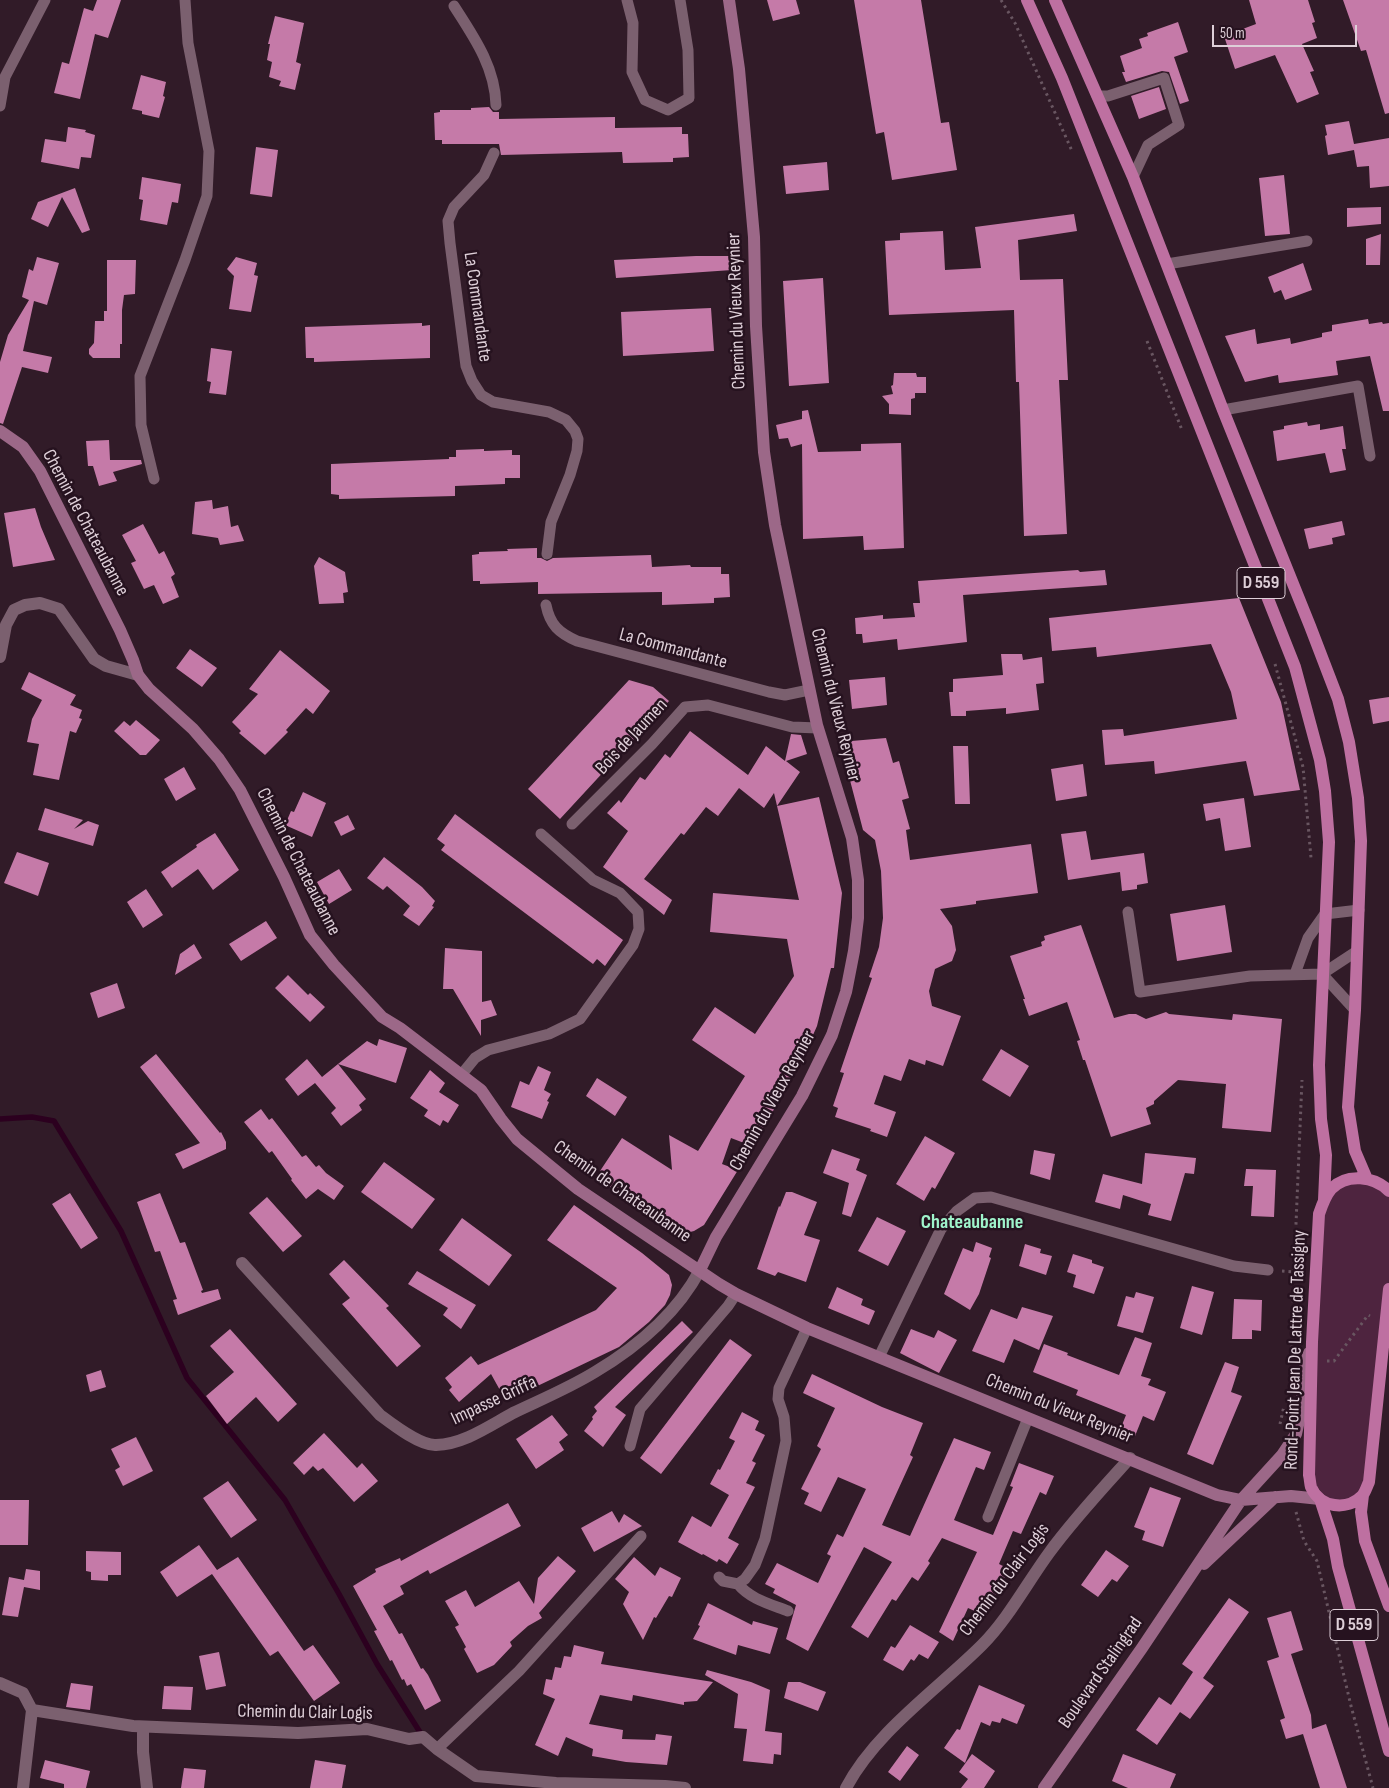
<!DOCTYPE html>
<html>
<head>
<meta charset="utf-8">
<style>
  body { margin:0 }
  #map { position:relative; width:1389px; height:1788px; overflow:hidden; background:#311b28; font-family:"Sofia Sans Condensed",sans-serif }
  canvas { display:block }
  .scale { position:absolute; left:1212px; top:25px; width:145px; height:22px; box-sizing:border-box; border:2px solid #decfd8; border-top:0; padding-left:6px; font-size:15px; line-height:18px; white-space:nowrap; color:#decfd8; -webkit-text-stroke:4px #26121f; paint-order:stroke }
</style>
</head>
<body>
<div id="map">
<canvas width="1389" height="1788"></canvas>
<div class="scale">50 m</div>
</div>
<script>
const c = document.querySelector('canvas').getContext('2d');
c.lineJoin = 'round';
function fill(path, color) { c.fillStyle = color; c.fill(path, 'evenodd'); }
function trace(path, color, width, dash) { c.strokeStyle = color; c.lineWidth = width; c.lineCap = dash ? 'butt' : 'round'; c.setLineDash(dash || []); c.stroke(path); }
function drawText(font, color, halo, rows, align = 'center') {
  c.font = font + ' "Sofia Sans Condensed",sans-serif'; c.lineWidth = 5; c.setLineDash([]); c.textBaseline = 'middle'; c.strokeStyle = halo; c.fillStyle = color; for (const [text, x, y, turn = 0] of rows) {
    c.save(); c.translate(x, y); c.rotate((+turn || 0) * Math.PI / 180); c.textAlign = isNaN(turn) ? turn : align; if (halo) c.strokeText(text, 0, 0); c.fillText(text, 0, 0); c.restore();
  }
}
fill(new Path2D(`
  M1356,1177L1389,1191V1289L1363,1495L1331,1505L1309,1475L1324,1200Z`), '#4e243f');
trace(new Path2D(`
  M0,1119L32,1117L54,1121L121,1231L187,1378L285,1500L339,1594L377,1664L423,1737`), '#2c001f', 5.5);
fill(new Path2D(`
  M97,0H121L108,38L95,34L80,99L54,93L62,62L69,64L84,8L93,11Z
  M767,0H796L800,14L773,21Z
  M854,0H921L941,123L949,122L957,170L892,180L884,132L876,134Z
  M1249,0H1308L1315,22L1312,23L1317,38L1302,44L1314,71L1310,72L1319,94L1297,103L1275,55L1235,69L1224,36L1256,24Z
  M1343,0H1389V113L1385,114L1366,50L1361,51Z
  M275,16L304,23L296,62L301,64L295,90L279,86L281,81L269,77L272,62L267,60L270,44H268Z
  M1178,22L1188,52L1174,57L1189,101L1180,104L1169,72L1162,71L1126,82L1122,72H1125L1120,56L1142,48L1139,39L1148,36L1147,33Z
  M141,75L166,82L163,96L165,97L159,118L142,114V111L132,109Z
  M1159,87L1166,109L1139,119L1131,96Z
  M489,107L493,112H499V119L615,117V128L682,127V134H688L689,157L673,158V162L623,163L622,152L501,155L499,144H442V140H435L434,113L440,112V110H471V108Z
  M1349,121L1354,144L1389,138V186L1370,188L1369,166L1357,167L1354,150L1328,155L1325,136L1327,135L1325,125Z
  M68,127L86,130L85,132L95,135L91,158L81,157L79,169L41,162L45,139L66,142Z
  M256,147L278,150L272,197L250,194Z
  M827,162L829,190L786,194L783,166Z
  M1284,175L1290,234L1265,236L1259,178Z
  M142,177L181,184L178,203L172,202L167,225L140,220L143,200L139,199Z
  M75,188L90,230L82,233L62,197L48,227L31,219L38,202Z
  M1381,207V224L1347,227V208Z
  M1074,214L1077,231L1018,240L1020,280L1063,279L1068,380H1059L1067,534L1024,536L1019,382H1016L1014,310L889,315L885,241L900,240V233L943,231L945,270L981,268L975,227Z
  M1381,234L1380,265H1366V239Z
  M696,256H731L732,270L616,278L614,260Z
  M37,257L59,263L47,305L34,301L23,351L52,357L48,373L22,367L3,424L0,423V362L8,335L29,300L22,297L29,269L33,271Z
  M236,257L257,263L254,275L258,276L251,312L229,309L234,276L227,269Z
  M107,260H136L135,294L124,295L122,310V344H120V358H93L89,354V349L94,343L95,321H104V311H107Z
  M1303,263L1312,290L1285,300L1281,290L1274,293L1268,277Z
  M823,278L829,383L789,386L783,281Z
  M711,308L714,351L623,356L621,312Z
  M1368,319L1369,324L1382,322L1383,324L1389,323V411H1383L1370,356L1336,361L1338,375L1279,383L1278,375L1245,382L1225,336L1255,329L1257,344L1290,338L1291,344L1322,337V333L1332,331V325Z
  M422,323V326L430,325V358L314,362V358H306L305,327Z
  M211,348L232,351L226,395L209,393L211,382L207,381Z
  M894,373H916L917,377H926V393H915V398L911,399V415L889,414V404L882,396L893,394L891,386L893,385Z
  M808,410L818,452L861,451V444L901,443L904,548L864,550L863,536L803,539L802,444L791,447L788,438L779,439L776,425L802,419V411Z
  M1307,422L1308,426L1320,424V430L1343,426L1346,449H1342L1346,470L1330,473L1325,453L1277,461L1273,431L1284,429V426Z
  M109,440L110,460H141L142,464L113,472L117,481L99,486L93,466H88L86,441Z
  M484,449V451L512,450V455H520V478H505V484L455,486V496L339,499V495L331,494V464L449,459V457H456V450Z
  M212,500L213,509L228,506L231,527L238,525L244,541L220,545L218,538L192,534L195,502Z
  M35,508L41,527L55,560L13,567L4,513Z
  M1342,521L1345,535L1332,538L1333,544L1309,549L1304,529Z
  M143,524L159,554L164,551L175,574L171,577L179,597L163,604L154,585L144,589L131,563L136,561L122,535Z
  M537,548V558H541L547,561L553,558L651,555L652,567L690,565L691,567H721V574H729L730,597L714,598V603L662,605V592L538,594V582L480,584V581H473L472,555L479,554V552L508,551L507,549Z
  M319,557L345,572L348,592L343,593L344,603L319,604L314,566Z
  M1078,570L1080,572L1105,570L1107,585L963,595L967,642L898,650L897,639L863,643L862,634H856L855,618L883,615V619L915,617L913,603H920L918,581Z
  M1239,598L1281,702L1300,790L1254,796L1246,761L1155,774L1154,761L1105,765L1102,730L1123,729L1124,736L1237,719L1231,692L1211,644L1097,657L1096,647L1052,651L1049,618Z
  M190,649L217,668L202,687L176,668Z
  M280,650L330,691L313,714L306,708L286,730L288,732L265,755L239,733L241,731L232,722L258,694L249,689Z
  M1001,654H1022L1023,660L1042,657L1044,683L1036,684L1039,710L1006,714V708L966,711V716H951L949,692H953V679L1003,675Z
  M29,672L76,695L70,705L82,710L79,718L82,719L76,733L70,731L59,780L33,775L39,744L27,742L32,719L42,700L21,689Z
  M885,677L887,705L852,709L849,680Z
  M629,680L653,687L669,701L560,819L528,789Z
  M1389,697V721L1373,724L1369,700Z
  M136,720L160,740L146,755H140L114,731L124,721L130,726Z
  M690,731L748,775L766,746L785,761L791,734L801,735L807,754L786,761L800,772L777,806L819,797L842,893L834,968H831L817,1026L805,1053L788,1086L752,1146L731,1138L722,1164L738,1170L704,1225L694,1231L686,1233L675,1232L668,1228L596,1177L622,1138L672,1170L669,1135L698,1151L745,1076L692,1040L715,1007L755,1034L794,976L787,939L710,932L713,893L799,900L774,793L764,808L739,788L718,816L706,807L684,835L681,833L644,879L672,900L664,915L603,867L628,831L607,813L619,800L621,803L640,777L645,780L665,754L670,758Z
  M886,738L893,763L899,761L909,798L902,800L910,829L906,830L910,860L1031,844L1038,893L976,901V904L940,909L952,926L956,950L952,961L935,969L929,991L932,1006L961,1016L943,1066L926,1060L925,1065L909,1059L901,1081L884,1075L874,1104L896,1112L887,1137L870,1131L871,1129L835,1117L838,1108L833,1106L844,1073L840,1072L872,978L869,977L879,947L883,918L881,871L875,840L863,830L840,742Z
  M953,746H968L970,804H955Z
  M1083,764L1087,796L1056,801L1051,769Z
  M184,767L196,789L176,801L164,779Z
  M303,792L326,803L312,837L285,825L291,811L294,812Z
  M1244,798L1251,847L1225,851L1220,818L1206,821L1203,804Z
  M45,808L83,820L74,829L88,821L99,825L93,846L38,830Z
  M455,814L623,940L605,966L597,959L593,964L441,850L445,845L437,839Z
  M348,815L355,829L341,836L334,822Z
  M1086,831L1091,860L1144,853L1148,883L1137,885V889L1122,891L1120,872L1068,880L1061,834Z
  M215,833L239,870L213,890L198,869L172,888L161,872L197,847L196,845Z
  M17,852L49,863L38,896L4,883Z
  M384,857L422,887L435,901L432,906L434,907L419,926L403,915L410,906L387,886L383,890L367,878Z
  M339,869L352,890L329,904L317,882Z
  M146,889L163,915L143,928L127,902Z
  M1225,905L1232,952L1177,961L1170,914Z
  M266,921L277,938L241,961L229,944Z
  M1081,925L1114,1018L1129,1014H1136L1146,1019L1166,1012L1169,1014L1232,1020L1233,1014L1282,1019L1271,1132L1222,1128L1226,1084L1178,1080L1154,1101V1104L1146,1108L1151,1124L1111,1137L1085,1060H1083L1077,1041L1080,1040L1067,1002L1029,1016L1023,999H1025L1010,956L1042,946L1041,942L1045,940L1044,936Z
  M194,944L202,958L175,975L180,954Z
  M445,948L482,951V1002L491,1000L497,1015L481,1020V1036L453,989H443Z
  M288,975L308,995L310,993L325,1007L310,1022L275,988Z
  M117,983L125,1008L98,1018L90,993Z
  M379,1039L407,1048L396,1083L338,1064L367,1041L377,1046Z
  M1001,1049L1029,1066L1010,1097L982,1080Z
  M156,1054L220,1133L221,1132L226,1142V1149L183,1169L175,1154L200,1143L140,1067Z
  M307,1059L322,1077L338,1064L366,1099L359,1105L362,1110L341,1126L331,1113L336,1108L315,1083L298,1096L285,1079Z
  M538,1066L551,1072L544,1090L551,1094L547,1101L549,1102L542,1119L511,1107L520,1081L529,1085Z
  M430,1070L445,1083L439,1092L459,1105L448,1123L443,1120L440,1126L424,1116L428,1110L410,1098Z
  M597,1078L627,1097L615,1116L586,1096Z
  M261,1109L269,1120L272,1118L302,1157L306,1155L316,1167L319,1165L326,1173L344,1186L334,1200L318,1189L306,1199L291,1180L292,1179L272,1151L269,1153L244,1122Z
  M925,1136L955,1153L935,1189L932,1187L924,1201L896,1184Z
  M832,1149L860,1159L856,1170L867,1175L851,1217L842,1214L849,1183L823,1173Z
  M1034,1150L1055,1154L1050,1180L1030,1174Z
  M1145,1153L1196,1158L1194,1174L1185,1173L1171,1221L1148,1215L1151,1204L1123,1195L1120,1209L1095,1202L1103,1174L1142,1184Z
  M384,1162L435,1199L412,1229L361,1192Z
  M1246,1169L1276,1170L1274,1217L1251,1216L1253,1186H1244Z
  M786,1192H792L817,1202L804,1235L820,1240L806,1282L778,1272L775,1276L757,1269L779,1206L780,1207Z
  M70,1193L98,1238L81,1249L52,1204Z
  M160,1193L180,1243L185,1242L203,1290L201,1291L202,1293L218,1289L221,1299L178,1315L173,1300L177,1299L160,1251L155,1252L137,1202Z
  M267,1197L302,1236L283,1252L249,1213Z
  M574,1205L642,1253L669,1275L672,1285L670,1295L665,1305L649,1322L619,1347L506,1401L491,1374L459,1402L449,1390L452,1387L445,1378L471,1356L478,1365L596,1310L617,1288L547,1240Z
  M877,1217L906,1231L888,1266L858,1251Z
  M462,1218L512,1255L489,1286L439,1250Z
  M976,1242L992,1248L989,1257L991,1258L979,1294L970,1310L944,1294L963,1248L973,1252Z
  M1025,1244L1041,1249L1040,1253L1052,1256L1046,1275L1019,1266Z
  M1073,1254L1092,1260V1263L1104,1267L1094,1294L1073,1287L1076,1275L1067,1272Z
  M344,1260L389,1306L386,1308L421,1346L397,1367L342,1304L350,1298L329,1274Z
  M417,1271L476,1305L461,1329L443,1315L448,1308L408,1284Z
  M1192,1286L1214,1292L1202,1335L1180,1328Z
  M837,1287L863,1299L861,1305L875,1311L869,1325L828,1308Z
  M1136,1292L1154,1297L1143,1333L1117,1326L1126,1296L1134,1298Z
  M1234,1299L1262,1300L1261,1331L1252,1330V1339H1232Z
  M1022,1307L1053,1316L1039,1350L1014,1339L1004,1363L972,1351L991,1309L1017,1319Z
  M682,1321L693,1332L615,1407L626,1415L603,1447L584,1431L593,1419L592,1417L597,1411L594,1407Z
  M230,1329L297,1404L278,1422L256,1397L227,1424L206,1396L234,1372L210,1346Z
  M911,1329L934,1338L938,1330L957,1340L939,1373L900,1353Z
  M1135,1337L1152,1343L1141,1376L1151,1379L1148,1385L1166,1392L1154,1421L1143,1416L1135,1436L1120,1430L1126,1415L1076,1395L1078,1390L1033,1372L1044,1344L1068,1353L1067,1355L1119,1375Z
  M730,1339L752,1355L661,1474L640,1458Z
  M1225,1362L1239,1367L1231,1392L1242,1396L1213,1465L1187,1454Z
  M101,1370L106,1387L90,1392L86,1375Z
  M812,1374L882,1407L923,1423L910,1455L913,1457L882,1525L910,1536L954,1438L991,1452L984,1470L976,1467L954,1520L982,1531L993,1535L1013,1487L1010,1486L1019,1463L1054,1476L1046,1495L1040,1492L1021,1534L1013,1531L999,1564L1003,1566L1000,1573L1006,1575L986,1616L968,1608L953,1641L939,1632L977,1552L942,1538L928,1561L930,1563L918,1581L912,1577L896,1601L892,1599L868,1638L851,1627L892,1562L864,1547L808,1651L786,1639L796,1605L773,1593L775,1589L765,1584L777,1563L818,1583L831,1556L827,1554L837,1534L843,1537L866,1489L838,1477L821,1512L804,1504L809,1493L801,1489L821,1449L817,1446L835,1408L803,1393Z
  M742,1412L759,1421L755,1430L765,1435L752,1461L756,1463L746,1483L755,1487L728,1538L739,1544L727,1564L719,1559L717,1562L703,1554L702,1555L678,1542L692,1516L711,1527L729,1495L710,1484L718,1469L720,1470L735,1441L729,1438Z
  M552,1415L568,1435L559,1442L564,1450L536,1469L516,1439Z
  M324,1433L357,1468L362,1463L378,1481L354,1502L323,1468L318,1471L313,1466L304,1475L293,1463Z
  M136,1437L153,1471L123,1486L115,1470L120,1467L111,1449Z
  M228,1481L257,1520L231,1538L203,1498Z
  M1150,1487L1181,1498L1163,1547L1142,1540L1145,1531L1134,1527Z
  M0,1500H29L28,1545H0Z
  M508,1503L521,1526L430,1574L428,1570L400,1586L404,1594L383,1606L399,1634L402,1633L421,1669L423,1668L428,1675L441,1701L425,1710L411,1684L407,1686L404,1679L402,1680L392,1660L390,1661L374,1631L377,1630L353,1586L376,1572L375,1569L400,1558L401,1561Z
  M612,1511L619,1523L624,1514L642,1526L594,1552L581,1528Z
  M199,1545L217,1570L238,1557L304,1651L313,1645L340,1683L314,1701L278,1651L270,1656L212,1574L177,1597L160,1572Z
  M1106,1550L1129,1566L1117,1582L1112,1579L1098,1597L1081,1585Z
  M86,1551L121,1552V1575H108V1581L91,1580V1572L86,1571Z
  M558,1556L576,1571L539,1613L542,1618L528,1626L510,1642L512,1646L494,1665L477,1673L464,1649L466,1647L455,1627L459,1625L445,1601L466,1590L475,1607L519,1581L534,1604L538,1578Z
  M634,1557L655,1576L660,1567L681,1578L672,1597L669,1596L656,1618L654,1617L643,1640L623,1604L629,1592L615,1579Z
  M26,1569L40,1571V1590L24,1587L18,1617L2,1615L9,1577L24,1580Z
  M1229,1598L1249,1612L1203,1678L1214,1686L1190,1719L1180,1712L1157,1745L1136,1730L1159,1697L1171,1705L1193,1672L1182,1664Z
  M708,1603L752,1625L753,1621L778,1628L770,1654L738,1645L736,1655L693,1639L700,1626L698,1625Z
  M1291,1611L1303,1650L1291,1654L1311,1715L1312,1729L1326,1724L1347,1788H1320L1303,1734L1286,1739L1280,1720L1285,1718L1267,1661L1279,1657L1267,1618Z
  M910,1625L939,1642L928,1659L919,1654L914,1661L911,1659L903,1671L883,1660L891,1646L895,1648Z
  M574,1645L604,1652L601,1664L713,1682L697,1701L684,1702V1705L633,1695L632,1701L600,1695L589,1724L623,1730L622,1739L655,1740L656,1734L672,1736L667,1765L626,1762L592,1756L593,1749L566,1737L558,1756L535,1745L555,1699L543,1694L546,1679L552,1680L555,1667L561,1668L564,1656L571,1657Z
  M219,1652L226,1686L206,1690L199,1656Z
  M707,1670L751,1682L770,1690L765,1731L782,1733L781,1755L774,1754L773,1764L743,1761L747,1729L734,1728L738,1694L705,1675Z
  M788,1682H800L826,1692L818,1711L784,1698Z
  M71,1683L93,1686L90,1710L66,1707Z
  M979,1685L1025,1705L1017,1724L1002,1718L1000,1723L992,1721L990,1726L981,1722L965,1763L944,1748L957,1729L960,1730Z
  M164,1686L193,1687L191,1710L162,1709Z
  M907,1746L919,1755L900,1781L888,1772Z
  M972,1754L995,1771L984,1788H961L968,1779L959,1772Z
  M1123,1754L1176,1774L1170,1788H1128L1112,1781Z
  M45,1760L90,1771L86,1788H64V1784L40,1778Z
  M315,1760L346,1765L342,1788H310Z
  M184,1768L206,1770L204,1788H181Z`), '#c57aa8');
trace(new Path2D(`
  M1001,0L1015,23L1072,151
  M1147,341L1182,430
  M1275,664L1303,767L1311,858
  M1282,1271L1294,1272
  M1292,1348L1294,1272L1302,1080
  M1327,1361H1334L1368,1315L1370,1316
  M1280,1424L1284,1406
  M1296,1512L1304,1541L1317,1561L1351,1706L1373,1788`), '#695661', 3, [2.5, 4]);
trace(new Path2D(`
  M627,0L633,23L632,72L645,100L668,110L689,98L688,50L680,0
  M454,6C474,37 495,67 496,105
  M1097,96H1108L1164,78L1179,125L1148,145L1133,177
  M0,106L5,77L45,0
  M494,153L484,175L454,207L448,221L450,243L466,366L472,381L481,395L493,402L549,412L566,420L575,431L578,439L577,451L570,475L551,522L547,554
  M1167,264L1307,241
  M1223,410L1358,386L1370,456
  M154,479L141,425L140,376L185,260L207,196L209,151L188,43L185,0
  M546,605C550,625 559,633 577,641L769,692L785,695L809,690
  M572,824L652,744L685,707L708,705L792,727L818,728
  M1128,912L1140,992L1250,976L1322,974L1357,951
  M1295,974L1308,938L1325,914L1359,910
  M1322,974L1355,1010
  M462,1074L475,1058L488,1050L549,1034L580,1019L633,945L639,929L638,912L620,893L593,880L541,834
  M879,1357L941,1229L957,1211L975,1198L991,1197L1234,1266L1268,1270
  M630,1446L640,1409L728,1306L736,1294
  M988,1517L1028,1418
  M719,1577L723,1581L738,1584L745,1579L755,1565L765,1539L786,1441L784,1417L778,1399L779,1388L807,1328
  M738,1584C750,1599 770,1604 788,1611
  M437,1749L519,1671L641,1536`), '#7b606f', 11);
trace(new Path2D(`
  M0,657L6,625L14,610L25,605L40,603L59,609L94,659L106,666L138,675
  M242,1263L380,1415C392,1424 420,1446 436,1445C464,1444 489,1426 513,1413C540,1400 569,1388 595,1372C637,1347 677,1313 700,1270
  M0,1683L23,1693L32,1710L23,1788
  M32,1710L133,1726L298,1733L367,1729L409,1739L423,1737L437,1749L476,1776L556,1783L665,1786L685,1788
  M143,1727V1752L147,1788
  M846,1788C875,1732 938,1689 982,1645C1008,1619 1027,1583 1049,1553C1073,1520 1102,1489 1130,1458`), '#7b606f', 12);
trace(new Path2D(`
  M0,431L23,447L40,471L120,630L133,660L138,675L149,689L193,729L219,759L240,790L284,877L310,935L334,965L382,1017L400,1028L481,1090L501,1119L517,1139L545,1162L578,1189L719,1284L736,1294L807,1328L1217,1495L1241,1500L1291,1496L1320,1499
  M700,1270L716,1237L802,1096L832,1035L846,992L854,951L858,918V880L852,838L817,725L775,525L764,452L756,326L754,237L739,69L729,0
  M1204,1564L1275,1497
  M1044,1788L1142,1648L1241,1500L1282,1455L1296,1434L1300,1416L1306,1361L1309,1353`), '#9c6888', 12);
trace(new Path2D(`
  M1027,0L1062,78L1295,667L1320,760L1325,791L1329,842L1319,1065L1321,1119L1326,1155L1324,1200
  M1055,0L1133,177L1223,410L1310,626L1338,699L1349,742L1358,798L1361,841L1355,1010L1348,1107L1355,1151L1367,1179
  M1389,1191C1374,1176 1347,1173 1331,1189C1325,1196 1322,1205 1319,1214L1312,1342L1309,1475C1310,1479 1310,1484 1311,1487C1320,1508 1347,1511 1362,1496C1365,1493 1367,1486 1369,1482L1389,1289
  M1363,1495L1361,1512L1365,1541L1389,1606
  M1320,1499L1333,1539L1338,1567L1389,1751`), '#be70a1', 12);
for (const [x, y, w] of [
  [1261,583,48],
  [1354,1625,48]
]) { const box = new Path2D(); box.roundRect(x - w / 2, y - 15.5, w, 31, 4); c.fillStyle = '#26121f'; c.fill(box); trace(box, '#decfd8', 1); }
drawText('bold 18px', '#decfd8', null, [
  ["D 559",1261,583],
  ["D 559",1354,1625]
]);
drawText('19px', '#decfd8', '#26121f', [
  ["La Commandante",477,307,82],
  ["Chemin du Vieux Reynier",737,311,-92],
  ["Chemin de Chateaubanne",85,523,62],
  ["La Commandante",673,649,15],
  ["Chemin du Vieux Reynier",835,705,76],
  ["Bois de Jaumen",632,737,-47],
  ["Chemin de Chateaubanne",298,862,63],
  ["Chemin du Vieux Reynier",773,1101,-61],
  ["Chemin de Chateaubanne",622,1192,35],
  ["Rond-Point Jean De Lattre de Tassigny",1296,1350,-88],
  ["Impasse Griffa",494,1401,-25],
  ["Chemin du Vieux Reynier",1059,1409,22],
  ["Chemin du Clair Logis",1005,1580,-53],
  ["Boulevard Stalingrad",1101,1673,-55],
  ["Chemin du Clair Logis",305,1713,1]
]);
drawText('bold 20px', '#9ff3cb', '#26121f', [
  ["Chateaubanne",972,1223]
]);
</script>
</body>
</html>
